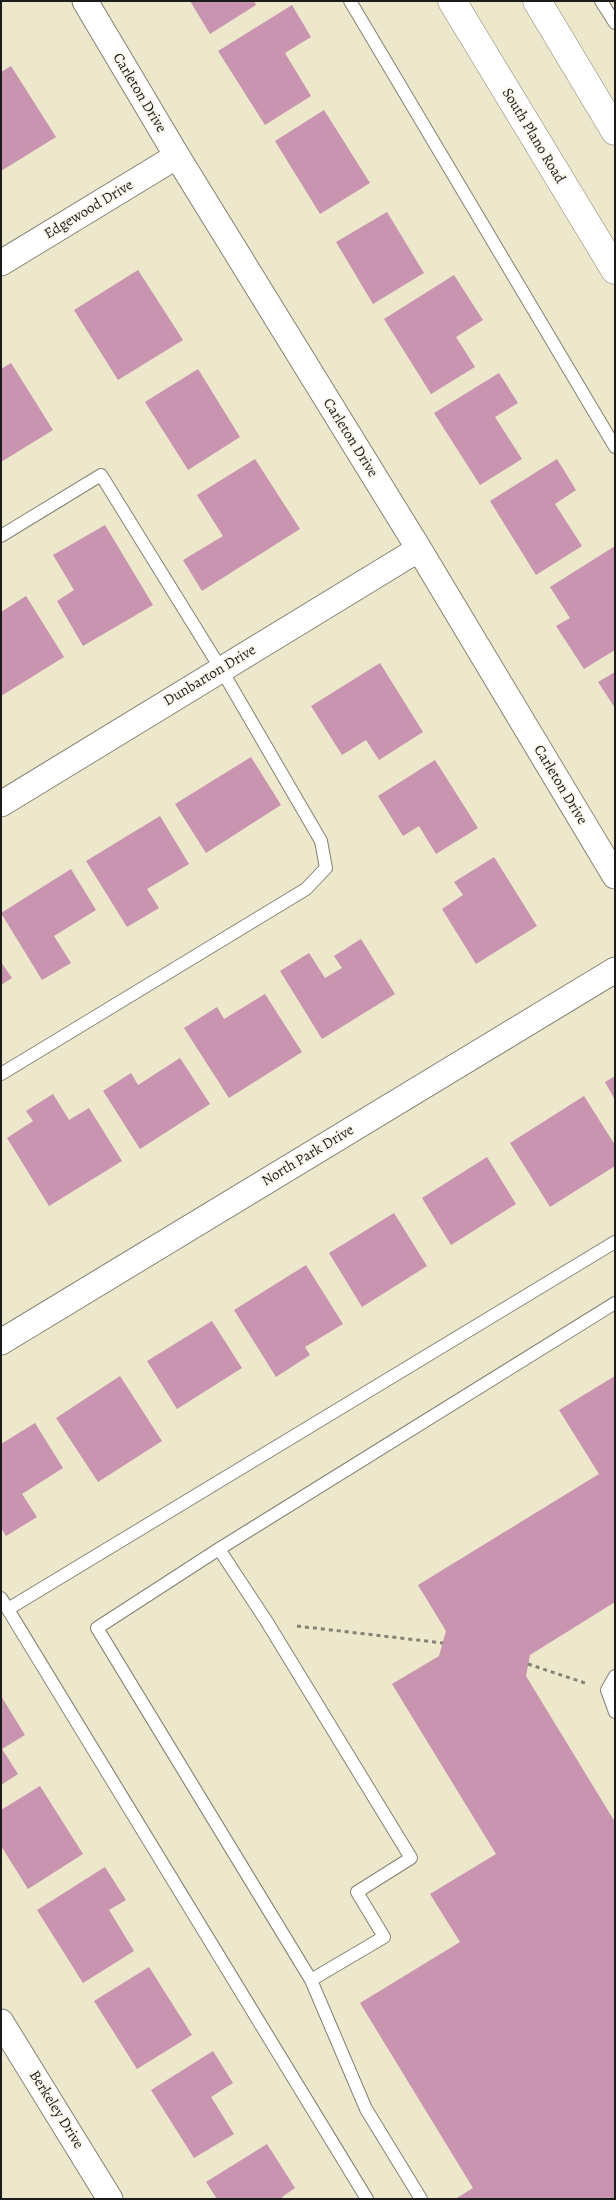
<!DOCTYPE html>
<html>
<head>
<meta charset="utf-8">
<style>
  body { margin:0 }
  #map { position:relative; width:616px; height:2200px; overflow:hidden; background:#ede7cc; font-family:Alegreya,serif }
  canvas { display:block }
  .frame { position:absolute; inset:0; border:2px solid #1c1c1c; pointer-events:none }
</style>
</head>
<body>
<div id="map">
<canvas width="616" height="2200"></canvas>
<div class="frame"></div>
</div>
<script>
const c = document.querySelector('canvas').getContext('2d');
c.lineJoin = 'round';
function fill(path, color) { c.fillStyle = color; c.fill(path, 'evenodd'); }
function trace(path, color, width, dash) { c.strokeStyle = color; c.lineWidth = width; c.lineCap = dash ? 'butt' : 'round'; c.setLineDash(dash || []); c.stroke(path); }
function drawText(font, color, halo, rows, align = 'center') {
  c.font = font + ' Alegreya,serif'; c.lineWidth = 4; c.setLineDash([]); c.textBaseline = 'middle'; c.strokeStyle = halo; c.fillStyle = color; for (const [text, x, y, turn = 0] of rows) {
    c.save(); c.translate(x, y); c.rotate((+turn || 0) * Math.PI / 180); c.textAlign = isNaN(turn) ? turn : align; if (halo) c.strokeText(text, 0, 0); c.fillText(text, 0, 0); c.restore();
  }
}
fill(new Path2D(`
  M190,1H254L256,5L210,34Z
  M292,5L311,37L285,53L311,96L265,125L218,51Z
  M11,66L56,137L1,171V72Z
  M324,110L370,183L320,214L275,141Z
  M387,212L424,273L373,304L336,242Z
  M138,270L183,340L118,380L74,310Z
  M454,275L483,320L456,337L475,367L431,394L384,319Z
  M11,363L53,430L1,462V369Z
  M198,369L240,437L188,470L145,402Z
  M499,373L518,403L495,417L522,459L480,485L434,413Z
  M255,459L300,529L202,591L183,560L223,536L197,495Z
  M557,459L576,490L555,504L582,546L536,575L490,501Z
  M105,525L153,605L83,646L57,601L74,590L53,555Z
  M615,546V650L584,669L556,626L570,618L550,587Z
  M26,596L64,657L1,696V612Z
  M380,663L423,732L379,760L366,740L342,755L311,706Z
  M615,672V708L598,682Z
  M251,757L281,805L206,853L175,804Z
  M435,760L478,828L436,854L419,826L403,836L378,796Z
  M160,816L189,864L147,889L159,908L127,927L86,861Z
  M494,857L537,926L476,964L442,909L463,895L454,882Z
  M71,869L96,910L54,936L71,963L42,980L1,913Z
  M361,939L395,994L322,1039L280,971L309,953L325,978L342,968L334,956Z
  M1,962L12,978L1,985Z
  M265,994L302,1052L229,1098L184,1028L217,1007L224,1019Z
  M180,1058L210,1104L140,1149L103,1091L131,1073L138,1085Z
  M615,1076V1100L605,1082Z
  M53,1094L69,1120L89,1108L122,1161L49,1206L7,1138L33,1121L26,1111Z
  M584,1096L615,1145V1166L550,1207L510,1143Z
  M487,1157L516,1204L451,1245L422,1198Z
  M394,1213L427,1266L362,1307L329,1253Z
  M306,1265L343,1324L305,1347L310,1355L276,1377L234,1310Z
  M212,1321L242,1368L177,1409L147,1361Z
  M120,1376L162,1441L98,1482L56,1418Z
  M615,1376V1602L530,1655L526,1676L615,1822V2199H455L473,2188L360,2003L460,1942L430,1894L496,1854L392,1684L439,1656L446,1631L418,1585L599,1474L559,1410Z
  M35,1423L63,1468L22,1494L37,1517L6,1536L1,1528V1444Z
  M1,1696L25,1735L2,1749L18,1774L1,1785Z
  M40,1786L83,1854L28,1889L1,1846V1810Z
  M105,1867L126,1900L109,1910L134,1951L83,1983L37,1910Z
  M149,1967L192,2035L137,2069L94,2001Z
  M213,2051L233,2083L211,2097L234,2134L194,2158L151,2090Z
  M267,2144L295,2188L282,2197L283,2199H217L206,2182Z`), '#c894af');
const lane = new Path2D(`
  M350,1L615,447
  M601,1L615,23
  M1,536L101,475L221,669L321,841L326,868L306,889L1,1074
  M219,1549L267,1622L411,1858L357,1892L384,1937L311,1980
  M1,1598L367,2199
  M8,1609L615,1242
  M615,1676L607,1690L615,1712
  M421,2199L366,2109L311,1980L97,1628L219,1549L615,1303`);
const street = new Path2D(`
  M85,1L177,156L419,549L615,876
  M1,263L177,156
  M1,804L419,549
  M1,1342L615,970
  M1,2022L110,2199`);
const secondary = new Path2D(`
  M452,1L615,270
  M537,1L615,131`);
trace(lane, '#848274', 14);
trace(street, '#848274', 27);
trace(secondary, '#848274', 29);
trace(new Path2D(`
  M297,1626L443,1643
  M528,1664L585,1683`), '#848274', 3, [4, 4]);
trace(lane, '#fff', 12);
trace(street, '#fff', 25);
trace(secondary, '#fff', 28);
drawText('15px', '#1c1c1c', '#fbf7ec', [
  ["Carleton Drive",139,93,59],
  ["South Plano Road",533,136,59],
  ["Edgewood Drive",89,210,-31],
  ["Carleton Drive",350,438,58],
  ["Dunbarton Drive",210,676,-31],
  ["Carleton Drive",560,785,59],
  ["North Park Drive",308,1156,-31],
  ["Berkeley Drive",56,2110,58]
]);
</script>
</body>
</html>
